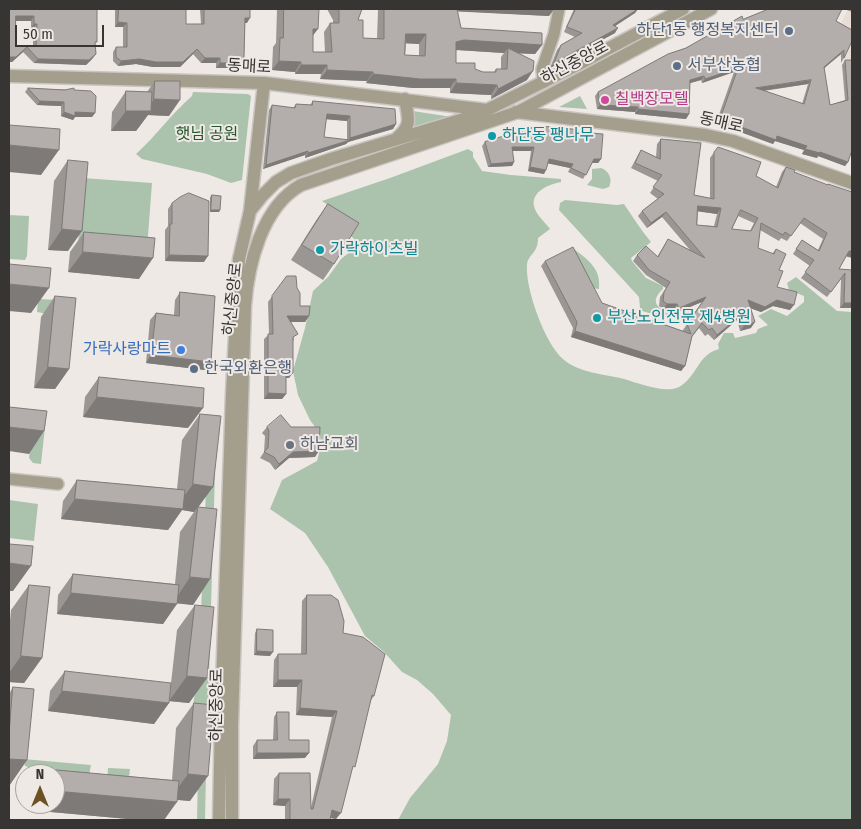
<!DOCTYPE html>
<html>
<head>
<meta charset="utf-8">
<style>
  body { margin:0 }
  #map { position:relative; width:861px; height:829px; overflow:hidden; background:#eee9e5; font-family:"Fira Sans Condensed",sans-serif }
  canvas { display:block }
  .frame { position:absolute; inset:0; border:10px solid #373533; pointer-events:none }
  .north { position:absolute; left:15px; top:764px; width:50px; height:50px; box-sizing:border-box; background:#eee9e5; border:1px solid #a5a19e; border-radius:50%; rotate:0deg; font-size:14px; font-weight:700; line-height:20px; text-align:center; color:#373533 }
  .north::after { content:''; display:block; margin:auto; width:18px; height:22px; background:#6d5124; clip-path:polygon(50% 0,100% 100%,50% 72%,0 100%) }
  .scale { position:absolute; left:15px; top:25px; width:89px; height:22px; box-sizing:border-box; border:2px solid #373533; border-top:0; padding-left:6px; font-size:15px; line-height:18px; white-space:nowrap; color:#373533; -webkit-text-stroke:4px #eee9e5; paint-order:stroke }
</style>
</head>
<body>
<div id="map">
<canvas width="861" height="829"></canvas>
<div class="frame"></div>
<div class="north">N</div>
<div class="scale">50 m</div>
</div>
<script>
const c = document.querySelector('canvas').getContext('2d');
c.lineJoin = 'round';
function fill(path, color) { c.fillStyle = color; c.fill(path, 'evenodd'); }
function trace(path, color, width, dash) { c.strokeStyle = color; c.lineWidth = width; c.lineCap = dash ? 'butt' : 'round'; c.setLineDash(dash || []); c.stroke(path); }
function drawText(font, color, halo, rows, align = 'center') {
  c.font = font + ' "Fira Sans Condensed","Noto Sans KR",sans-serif'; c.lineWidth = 4; c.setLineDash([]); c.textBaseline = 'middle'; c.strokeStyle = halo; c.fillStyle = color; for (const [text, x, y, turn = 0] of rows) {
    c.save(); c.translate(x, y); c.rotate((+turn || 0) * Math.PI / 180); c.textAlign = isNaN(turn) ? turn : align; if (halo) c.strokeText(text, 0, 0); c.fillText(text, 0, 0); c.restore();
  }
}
fill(new Path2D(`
  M848,9H852V59H843L829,49Z`), '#e8ded4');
fill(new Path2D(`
  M193,92L248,94L251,96L242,180L231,183L207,174L142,159L136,154C156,136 171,114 192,96Z
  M580,96L587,109L559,107Z
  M413,111L452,117L414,130Z
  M468,149L473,152V157L482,171L511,175L561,179V182C550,184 531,191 534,206C536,215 545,222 550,229L538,238C538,254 528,254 527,265C525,288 545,344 563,359C578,373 605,374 624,379C638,383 665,394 679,387C697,377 698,354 719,349L718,344L724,333H733L735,338L756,333L758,329L768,325L758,316L771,309L787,316L804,302V296L789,290L787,283L796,277L837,311L852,312V820H398L410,798L438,764L447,741L451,715L433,694L417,680L402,672L384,652L365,636L328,567L305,533L270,509L282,480L317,461L321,446L320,434L310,420L298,395L293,371L305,328L313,291L328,277L341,259L351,251L357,242L349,234L340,213L322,201L390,178Z
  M601,168C609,171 613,179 609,187L603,189L587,185L592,179V169Z
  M83,178L152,183L147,249L78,244Z
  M565,200L617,205L624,204C632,216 641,230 651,242L631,258L632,261L646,278L663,286V289C648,303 659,308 672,316L670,319L642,311L640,308L639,297L559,210L560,203Z
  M9,215L29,216L27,256L25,260L9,259Z
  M574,249C589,261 601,268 599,289L590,288L571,251Z
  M38,299L59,300L64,317L37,312Z
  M46,418L41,464L33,463L29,458L32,431Z
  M208,439H216L208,708L193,709L194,698L198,687Z
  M9,500L38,504L34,541L9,538Z
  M199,725L207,726L205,820H197Z
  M23,759L91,765L87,786L55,774H32L31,768L25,766Z
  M108,768L130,769L128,785L107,783Z`), '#abc3ac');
const minor = new Path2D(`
  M544,82L543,80L542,69L554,34L559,9
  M9,479L58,484`);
const tertiary = new Path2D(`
  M9,76L264,83L487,110
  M516,112L705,135L733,141L852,183
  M396,139C413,124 408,119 405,99
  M250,211L264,83
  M219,820L221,715L232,394L239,259L250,211L262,196L276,182L291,173L331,159L477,115L581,63L683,9
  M232,820V725L245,306C248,264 262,207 301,185L518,112L711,9`);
trace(minor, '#c9c5c1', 14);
trace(tertiary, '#c9c5c1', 15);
trace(minor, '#a49f8d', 11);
trace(tertiary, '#a49f8d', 12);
fill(new Path2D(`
  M9,9H97L95,45L96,54L92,59L86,65L34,63L23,52L12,62ZM16,21H31V28H33V46H16Z
  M115,9H186V24H201L200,9H250L247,23H245L244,57L240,62L234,68H216V63H201L193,54L180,67H153L136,64L118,66L113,61V52L116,47H123V27H115Z
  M277,9H319L313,36V52H325L324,32L330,23H333V20L327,9H362L358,20L363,38L377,39L378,10H376V9H554L549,16L457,11L461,28L542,45L535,54L519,53L527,80L491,99V95L450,93V88H413L366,83L367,81L320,79L321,74H295V72L272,70L273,47L276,43ZM406,43L419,44V56L405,55ZM456,50L504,53L501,57V69H496L494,72H483L456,63Z
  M574,9H638L635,13L615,26V33L550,68L557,50L561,45L575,37L564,32Z
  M844,9H852V12Z
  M743,19L836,21L852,30L844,58L841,63V54L824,68L830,105L845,100L842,65L845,60H852L848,162L845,166L818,156L817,158L802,154L804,150L775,141L773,144L716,123L734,72L702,83L701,80L690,83L689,114L686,119L635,114V112L597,109L595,96L598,92ZM808,84L802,104L764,91Z
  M155,81L169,116L148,115L136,131H111L112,112L126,91L147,92Z
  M28,88L74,90L95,113L92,117H75L73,120L61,116V106L37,105L25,92Z
  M313,101L396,124L393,129L348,142L346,144L305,158V155L263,169L269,110L272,105L293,108L296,104L310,105ZM326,119L347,121V140L324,137Z
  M578,132L601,159L598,163H592L583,179L568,172L570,168L548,163L544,174L528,171L531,151H512L514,162L512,166L488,167L482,146L485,142Z
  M661,139L694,195L710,198V158L718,147L756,176L776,187L782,172L786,167L794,172L846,256L839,269L852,270V308H840L841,279L827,297L801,278L810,266L793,254L802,240L818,250L823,239L800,223L787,241L781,238L779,241L760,230L758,248L772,254L776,249L779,270L777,287L790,310L773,306L761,312L750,308L751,328L740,331L737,320L714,340L708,334L705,336L699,328L692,337L685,366L681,371L571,337L573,328L541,266L545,261L602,303L683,331V330L702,302L675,313L674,309H663L659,306L660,297L666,288L646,275L633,261L637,255L657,257L668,239L690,250L662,217L647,228L638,216L642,211L658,199L650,193L658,181L631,168L638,155L641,150L656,157L657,144ZM698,211L717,214L714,226L697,225ZM738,216L754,223L750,231L732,229Z
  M68,160V251L48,250L54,181Z
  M212,195L220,210L219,212H210V197Z
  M172,203L204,262L165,261V230L168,226V209Z
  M328,204L334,264L323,280L291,260L317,219Z
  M84,232L139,279L68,272L70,252Z
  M287,276L297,288L300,306L309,316L305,322H291L294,340L293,341L289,378H286V394L282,399H264V339L269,334L268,302Z
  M180,292L211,362L205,370L146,363L150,320L156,313L174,315L175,300Z
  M55,296L69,369L55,389L34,388L41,317Z
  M99,377L188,428L83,417L85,397Z
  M200,414L199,507L210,579L193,605L177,603L163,624L57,614L58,595L73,574L175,584L180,532L194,512L182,510L168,530L61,519L63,501L77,480L177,489L182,440Z
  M267,427L315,457L289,458L275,470L270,463L260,458L264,452L265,436L262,433Z
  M29,585L42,658L24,683L9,682V631L11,610Z
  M307,595L343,633L374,696L371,700L351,771L336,819L330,818V820H285V806L273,805L274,779L279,773L311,807L332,717L296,715L297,687H273L274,660L278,654H301L302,601Z
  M195,605L207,678L189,703L169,701L177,630Z
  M257,629L270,656L254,655L255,633Z
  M65,671L169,703L154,724L48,711L50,691Z
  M13,687L27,760L9,786V694Z
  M194,703L190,801L177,800L164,820H139L29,810V804H55V774H41L45,769L172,780L176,728Z
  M277,712L289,740L305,758L253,759V746L257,740H273L274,717Z`), '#9a9693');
fill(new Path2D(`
  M450,9H554L549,16L448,11Z
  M638,9L635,13L609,30L613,25Z
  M16,16H34L31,21H13Z
  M245,18H250L247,23H242Z
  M118,22L127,23L123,27H115Z
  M34,24H37L33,28H31Z
  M618,28L615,33L550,68L554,63Z
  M313,29H318L311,38Z
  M406,34H426L419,44L399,43Z
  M464,40L542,45L535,54L507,53L508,48L504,53L458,50L449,52L456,42Z
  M27,47L23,52L12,62H9V57Z
  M197,49L193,54L180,67H153L136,64L118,66L121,61Z
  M844,50L841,54L821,71L824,67Z
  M96,54L92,59L86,65L34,63L38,59Z
  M244,57L240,62L234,68H216L220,63Z
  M205,58H220L216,63H201Z
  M279,61L301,62L295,72L272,70Z
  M301,65H327L321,74H295Z
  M738,68L734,72L702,83L705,79Z
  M327,70L373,72L367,81L320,79Z
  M533,71L527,80L491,99L498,89Z
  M373,74L456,79L450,88H413L366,83Z
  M704,76L701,80L687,84L690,80Z
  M811,80L808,84L753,92L756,88Z
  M456,83L497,85L491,95L450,93Z
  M154,99L180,100L169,116L148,115L136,131H111L126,111H146Z
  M40,101L64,102L61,106L37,105Z
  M600,105L638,107L635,112L597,109Z
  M638,109L689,114L686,119L635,114Z
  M64,112H75L95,113L92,117H75L73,120L61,116Z
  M327,114L350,116L347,121L324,119Z
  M720,119L777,136L807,146L804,150L775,141L773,144L716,123Z
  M396,124L393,129L348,142L346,144L305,158L308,153L348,141L350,138Z
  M9,145L59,150L41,175L9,172Z
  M512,147H534L531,151H509Z
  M805,149L820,152L848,162L845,166L818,156L817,158L802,154Z
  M308,151L305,155L263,169L266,165Z
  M549,159L573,164L570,168L546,163Z
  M594,159H601L598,163H591Z
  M514,162L512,166L488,167L491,164Z
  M530,167L546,170L544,174L528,171Z
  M698,206L721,208L717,214L695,211Z
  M211,210H220L219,212H210Z
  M666,212L662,217L647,228L651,223Z
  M62,229L82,231L68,251L48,250Z
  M849,251H852V258L845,256Z
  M83,252L153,258L139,279L68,272Z
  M169,255L208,256L204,262L165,261Z
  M9,284L49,288L31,313L9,311Z
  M706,297L702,302L675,313L679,308Z
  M748,300H777L794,305L790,310L773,306L761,312L744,306Z
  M844,303H852V308H840Z
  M667,304H677L674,309H663Z
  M741,315L737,320L714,340L717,335Z
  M287,316H309L305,322H284Z
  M755,322L751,328L740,331L744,326Z
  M575,331L685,366L681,371L571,337Z
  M151,355L211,362L205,370L146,363Z
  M48,367L69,369L55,389L34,388Z
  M286,373H293L289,378H282Z
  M268,393L286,394L282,399H264Z
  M97,397L203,408L188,428L83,417Z
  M9,427L44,431L29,454L9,451Z
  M319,451L315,457L289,458L275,470L279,464L293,452Z
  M193,484L213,487L197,509L198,507L194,512L182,510L168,530L61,519L75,499L176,508Z
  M9,563L31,566L13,591H9Z
  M190,577L210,579L193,605L173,603Z
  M71,593L177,604L163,624L57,614Z
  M257,651L273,652L270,656L254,655Z
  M21,656L42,658L24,683L9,682V673Z
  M187,676L207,678L189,703L169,701Z
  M278,680H302L297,687H273Z
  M62,691L169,703L154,724L48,711Z
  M300,708L337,711L332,717L296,715Z
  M257,753H309L305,758L253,759Z
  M9,759L27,760L9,786Z
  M188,774L208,776L190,801L170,799Z
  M55,791L177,802L164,820H139L29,810L33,804H55Z
  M278,799H290L285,806L273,805Z
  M332,810L341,813L336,819L327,817Z`), '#7d7a78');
const building = new Path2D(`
  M9,9H97V42H95L96,54L89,60L38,59L27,47L16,57H9ZM16,16H34V24H37L36,46H16Z
  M119,9H186V24H204V9H250V18H245L244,57L237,63H220V58H205L197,49L183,62H156L139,59L121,61L116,57V47H127V23L118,22Z
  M284,9H319L318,29H313V52H332L330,23H339V9H362L358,20H363V38L384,39V9H457L461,28L542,33V45L464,40L456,42V63H475V69L483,72H496V69H507L508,48L534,61L533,71L498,89L497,85L456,83V79H420L373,74V72L327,70V65H301V62L279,61L280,38H283ZM406,34H426L425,56L405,55Z
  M576,9H638L613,25L618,28L554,63L561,45L582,33L567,27Z
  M769,9H842L836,21L852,30V41L844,58V50L824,67L830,105L848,100L845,60H852V150L848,162L820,152V153L805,149L807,146L777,136L776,140L720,119L738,68L705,79L704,76L690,80L689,114L638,109V107L600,105L598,92L668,54L686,48L742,16L743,19ZM811,80L804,104L756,88Z
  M155,81H180V100L154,99Z
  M28,88L65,90L74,88V90L91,91L96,96L95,113L75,112V116L64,112V102L40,101Z
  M126,91L152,92L151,111H126Z
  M313,101L395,109L396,124L350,138V116L327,114L324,137L350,140L308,153V151L266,165L272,105L295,108L296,104L312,105Z
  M9,125L60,129L59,150L9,145Z
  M538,126L566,128L578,130V132L603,134L601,159H594L586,175L571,168L573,164L549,159L546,170L530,167L534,147H512L514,162L491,164L485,142Z
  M661,139L701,143L694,195L714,199V152L718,147L761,162L756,176L778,188L786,167L795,170L794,172L828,185V184L852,192V251H849L839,269L852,270V303H844L845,273L831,292L805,272L814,260L796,249L802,240L819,251L827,233L804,218L791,236L785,232L783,235L761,223L758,248L774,254L776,249L786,254L779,270L783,271L777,287L797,292L794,305L777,300L765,307L748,300L755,322L744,326L741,315L717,335L712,328L709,330L702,323L692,336L685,366L575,331L577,322L545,261L573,247L602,303L691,334L687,324L706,297L679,308L677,304H667L663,301L664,292L670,282L649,270L637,255L646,246L658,257L668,239L705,258L666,212L651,223L642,211L664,194L653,187L662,175L635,163L641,150L660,159ZM698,206L721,208L717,227L697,225ZM741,210L758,218L751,231L732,229Z
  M68,160L88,162L82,231L62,229Z
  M189,193L209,201L208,256L169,255L170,224H172V203L180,197Z
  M212,195L221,196L220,210H211Z
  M328,204L359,223L334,264L302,245Z
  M84,232L155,238L153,258L83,252Z
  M9,264L51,268L49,288L9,284Z
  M287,276H296L297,288L300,293V306H310L309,316H287L298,334L293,337V373H286V394L268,393V334H273L272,296Z
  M180,292L215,296L211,362L151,355L156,313L179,316Z
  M55,296L76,298L69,369L48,367Z
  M99,377L204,388L203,408L97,397Z
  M9,407L47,411L44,431L9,427Z
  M200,414L221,416L213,487L193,484Z
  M281,415L291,427H320L319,451L293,452L279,464L274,457L264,452L268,448L269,431L267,427Z
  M77,480L185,490L183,509L75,499Z
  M198,507L217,509L210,579L190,577Z
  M9,544L33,546L31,566L9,563Z
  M73,574L179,585L177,604L71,593Z
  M29,585L50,587L42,658L21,656Z
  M307,595H331L338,600L344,621L343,633L363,637L385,654L374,696L372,695L355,767L353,766L341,813L332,810L330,820H290V799H278L279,773H310L311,809H313L337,711L300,708L302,680H278V654H306Z
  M195,605L214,607L207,678L187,676Z
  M257,629L273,630V652L257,651Z
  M65,671L171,683L169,703L62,691Z
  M13,687L34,689L27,760L9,759V735Z
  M194,703L214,705L208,776L188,774Z
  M277,712H289V740H309V753H257V740H277Z
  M45,769L179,781L177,802L55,791V774H45Z`);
fill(building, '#b3aeab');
trace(building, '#7d7a78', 1);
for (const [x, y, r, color] of [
  [789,31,5,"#5c6f8a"],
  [677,66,5,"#5c6f8a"],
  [605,100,5,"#d1479c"],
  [492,136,5,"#0f9aa8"],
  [320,250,5,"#0f9aa8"],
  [597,318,5,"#0f9aa8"],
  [181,350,5,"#3f7fe0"],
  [194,369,5,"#5c6f8a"],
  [290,445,5,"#6b7280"]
]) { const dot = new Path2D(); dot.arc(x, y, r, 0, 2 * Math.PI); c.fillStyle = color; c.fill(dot); trace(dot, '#eee9e5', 2); }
drawText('16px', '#4e5e75', '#eee9e5', [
  ["하단1동 행정복지센터",779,31,"right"],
  ["서부산농협",687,66],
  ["한국외환은행",204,369]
], 'left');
drawText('16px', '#373533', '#eee9e5', [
  ["하신중앙로",575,63,-28],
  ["동매로",249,67,3],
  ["동매로",721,123,13],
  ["하신중앙로",233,299,-84],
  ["하신중앙로",217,705,-89]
]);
drawText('16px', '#b23c85', '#eee9e5', [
  ["칠백장모텔",615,100]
], 'left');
drawText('16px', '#26582d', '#eee9e5', [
  ["햇님 공원",207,135]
]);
drawText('16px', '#0d838f', '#eee9e5', [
  ["하단동 팽나무",502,136],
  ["가락하이츠빌",330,250],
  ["부산노인전문 제4병원",607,318]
], 'left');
drawText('16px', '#366cbe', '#eee9e5', [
  ["가락사랑마트",171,350]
], 'right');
drawText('16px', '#5b616d', '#eee9e5', [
  ["하남교회",300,445]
], 'left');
</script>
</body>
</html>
